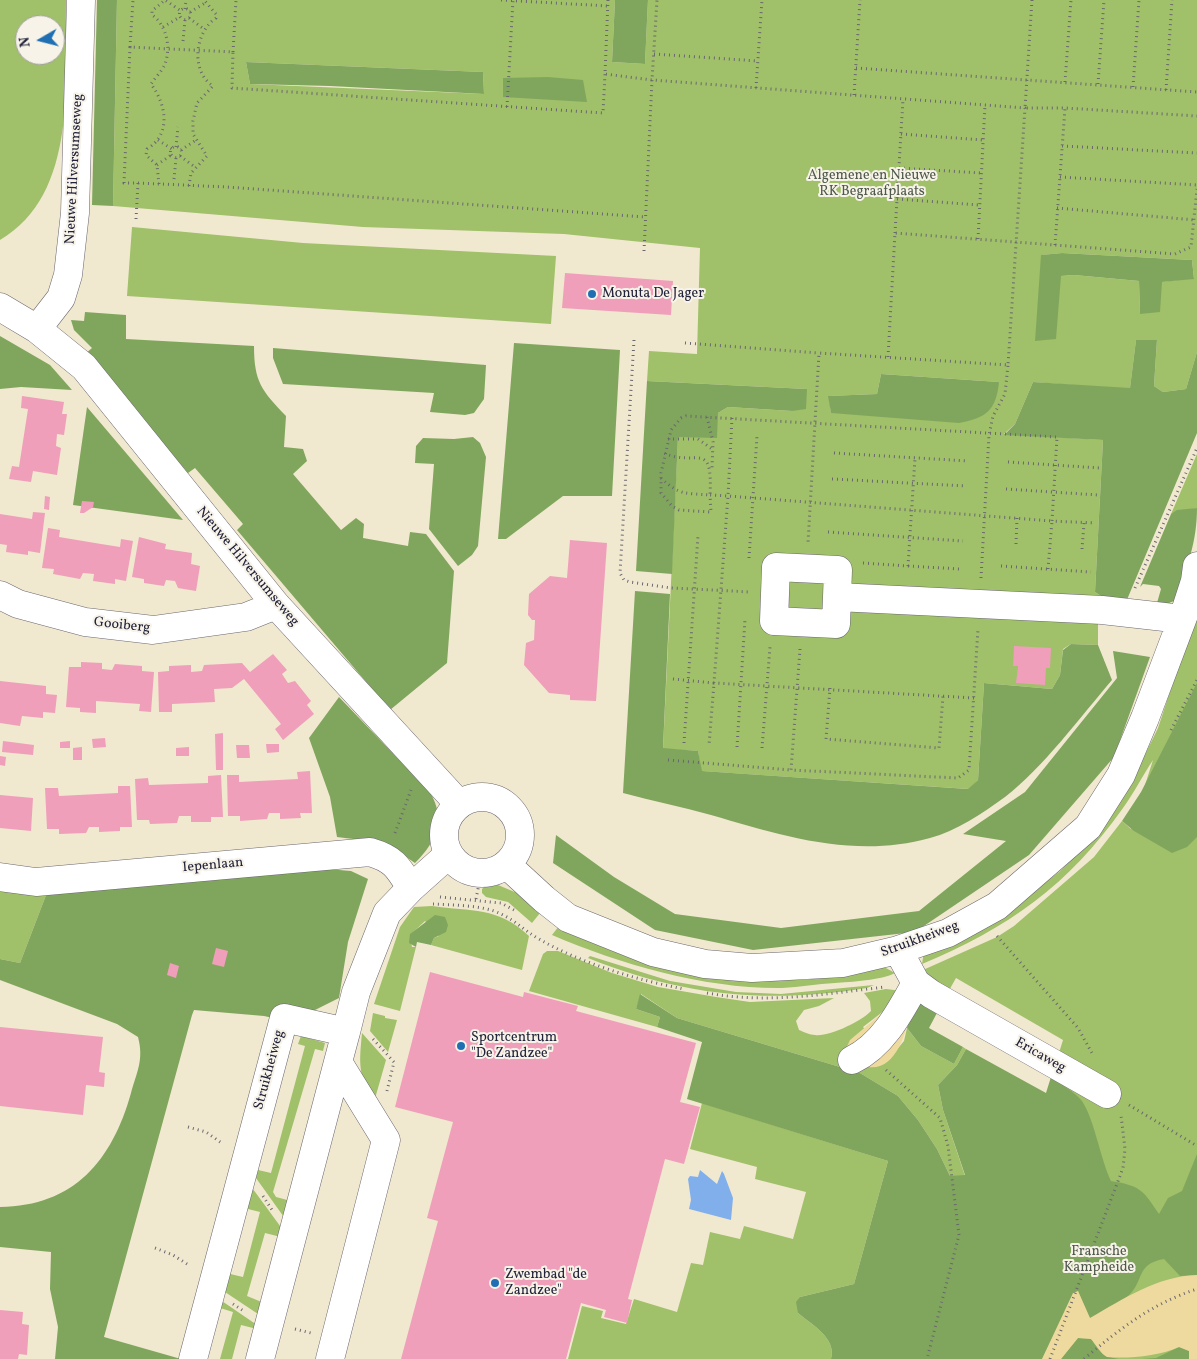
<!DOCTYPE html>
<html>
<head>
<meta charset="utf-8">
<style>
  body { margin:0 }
  #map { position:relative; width:1197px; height:1359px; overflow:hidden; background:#f1e8d0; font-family:Vollkorn,serif }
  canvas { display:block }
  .north { position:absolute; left:15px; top:15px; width:50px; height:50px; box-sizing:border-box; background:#f7f3e8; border:1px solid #a29fa3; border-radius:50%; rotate:262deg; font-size:14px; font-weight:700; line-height:20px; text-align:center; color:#22223b }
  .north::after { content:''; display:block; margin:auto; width:18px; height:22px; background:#1f6fb2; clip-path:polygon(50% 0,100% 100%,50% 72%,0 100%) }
</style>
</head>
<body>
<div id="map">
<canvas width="1197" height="1359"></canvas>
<div class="north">N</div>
</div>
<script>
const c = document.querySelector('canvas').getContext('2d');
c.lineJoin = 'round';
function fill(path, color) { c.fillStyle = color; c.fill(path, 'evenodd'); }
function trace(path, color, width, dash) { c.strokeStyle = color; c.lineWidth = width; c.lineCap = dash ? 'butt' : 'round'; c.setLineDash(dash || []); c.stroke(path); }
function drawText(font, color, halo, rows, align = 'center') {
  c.font = font + ' Vollkorn,serif'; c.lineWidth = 4; c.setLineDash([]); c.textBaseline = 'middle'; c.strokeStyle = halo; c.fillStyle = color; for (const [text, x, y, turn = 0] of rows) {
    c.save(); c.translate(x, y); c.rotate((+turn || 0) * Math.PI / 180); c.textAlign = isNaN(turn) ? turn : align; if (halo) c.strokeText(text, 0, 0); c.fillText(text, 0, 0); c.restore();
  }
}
fill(new Path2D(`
  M0,0H66C65,79 79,194 0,240ZM25,25H55V55H25Z
  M117,0H615L612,62L645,64L648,0H1197V352L1186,389L1163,392L1154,386L1157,340H1136L1130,388L1125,389L1033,382L1015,424L1004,434L1103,440L1095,592L1107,600L1098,623V645L1071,644L1063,649L1060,675L1052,689L984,683L978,780L969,789L701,771L698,751L663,749L678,437L728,407L792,411L807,389L647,381L649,351L697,354L700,248L564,234L363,227L113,206ZM246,62L483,72L484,94L250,84ZM1062,253L1192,260L1194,278L1161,282L1140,314L1139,281L1074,275L1061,276L1042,255ZM881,374L999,382V383L831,413L829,396L877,394Z
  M132,227L303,243L556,256L551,324L127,296Z
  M1197,454V508L1171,514Z
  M1197,618V1359H964L1063,1040L956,978L947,994L934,987L923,970L997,937L1014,926L1094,857L1122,821L1131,829L1153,760C1143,775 1134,793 1123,808C1068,886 1008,928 922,964L924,952L1006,912L1059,872L1081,850L1140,765L1158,728L1194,619Z
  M498,885L517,893L540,913L532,923L508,902L486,897L482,893V889L485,886Z
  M0,890H48L20,963L0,959Z
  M432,906C472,912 497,906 529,936L522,970L431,945L434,938L439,936L425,921L410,935L412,947H416L400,1011L374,1004L400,927L414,907Z
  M559,926L745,980H806L884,967L895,973C882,980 850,982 835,983C817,984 800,987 782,988C706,989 622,965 552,935Z
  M547,951H558L612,973L658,987L716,997L750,1002L834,998L819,1006L804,1010L796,1021L799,1030C804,1032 810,1035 815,1035C829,1037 862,1021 871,1011L870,1001L864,993L886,989L902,991L894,1003L863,1027L890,1058L904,1041L907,1028L921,1046L954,1064L963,1047L966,1049L957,1065L938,1085L943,1110L965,1176H950L937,1149L918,1120L898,1096L860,1073L677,1018L641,994L636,1009L660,1017L657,1027L529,991L543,954Z
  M590,956L670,981L736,992L781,994L874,985L867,988C767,1004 682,996 588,958Z
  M373,1013L385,1016V1018L397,1020L388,1052L370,1031Z
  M362,1033L386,1060L374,1102C358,1074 359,1065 362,1033Z
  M301,1036L325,1043L323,1051L315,1049L273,1192L276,1197L291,1201L286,1220L256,1178L258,1170L271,1173L305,1046L298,1044Z
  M702,1103L888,1161L854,1284L800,1297L798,1313C812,1325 837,1338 831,1359H568L582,1306L603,1311L601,1318L626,1324L634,1299L677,1312L691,1263L703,1265L710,1232L740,1239L744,1226L793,1239L806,1192L755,1179L757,1167L690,1149Z
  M250,1185L283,1230L281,1237L265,1233L247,1296L264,1303L258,1314L222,1290L226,1273L243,1277L260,1212L244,1208Z
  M219,1299L257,1325V1329L241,1325L232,1359H220L233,1312L217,1307Z`), '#a0c069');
fill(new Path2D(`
  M97,0H117L113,206L92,205Z
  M615,0H648L645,64L612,62Z
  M246,62L483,72L484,94L330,86L250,84Z
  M548,77L583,80L587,102L503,97V78Z
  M1062,253L1192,260L1194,279L1162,282L1160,312L1140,314L1139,281L1074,275L1061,276L1056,339L1035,341L1041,255Z
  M85,312L126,315V339L254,346C254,382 262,391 286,416L284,447L303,449L307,461L293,474L341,530L356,518L364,524L363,538L408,546L410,532L426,534L454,571L447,663L390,710L237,530L243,524L195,468L188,473L85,354L92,348L74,330L71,320L84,321Z
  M0,336L50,365L72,390L21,387L0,389Z
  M1136,340H1157L1154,386L1163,392L1186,389L1197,352V433L1126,602L1107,600L1095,592L1103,440L1004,435L1015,424L1033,382L1130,388Z
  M514,343L620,350L612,496H563L506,539H498Z
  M273,348L486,365L484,399L474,413L465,415L430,412L434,393L283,384L273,358Z
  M881,374L999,382C996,411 986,418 959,423L831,413L828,396L877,394Z
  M647,381L807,389L806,409L792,411L728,407L718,413L717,438L678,437L672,574L636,571Z
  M87,407L183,520L73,505Z
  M473,437L480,443L486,457L478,546L472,555L458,566L429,529L434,464L415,463L416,446L423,438L454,439Z
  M1197,508C1197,542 1187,569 1174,601L1162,606L1157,603L1161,589L1159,586L1143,584L1140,587L1171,514L1177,510Z
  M635,591L670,594L663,748L698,751L702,771L968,789L978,780L984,683L1052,689L1060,675L1063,650L1071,644L1098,645L1112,680C1082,715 1042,769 1005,797C983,813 956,831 930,838C855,859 783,836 711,815C682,807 653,801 623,793Z
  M1113,651L1150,657L1114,757L1029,855L915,932L753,950L655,930L553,863L556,835L614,877L675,914L781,928L919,911L1006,841L963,834L1025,792L1117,678Z
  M1197,683V837L1187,847L1172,853L1134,831L1122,821L1141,792Z
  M339,697L430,792C446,820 437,841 415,863L385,843L337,837L330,797L309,738Z
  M327,869L351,871L368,879L348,942L339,998L291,1022L264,1016L194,1010L192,1015L104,1337L181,1359H55L58,1327L50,1289L51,1252L0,1247V1207C74,1206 112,1161 131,1093C137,1071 144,1060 138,1037L117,1024L0,980V959L20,963L48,890Z
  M435,915L445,917L448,925L446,932L434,938L431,945L417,942L416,947L409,943L410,934Z
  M640,994L677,1018L860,1073L898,1096L918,1120L937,1149L950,1176L965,1175L943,1110L938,1085L957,1065L966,1049L1046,1093L1051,1077C1060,1084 1075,1092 1082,1101C1095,1121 1100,1158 1111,1181C1141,1186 1143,1190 1159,1214L1168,1198L1182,1191L1197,1154V1275L1180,1276L1164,1259C1135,1264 1145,1281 1128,1296C1117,1305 1102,1311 1090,1319L1078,1291L1042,1359H831C837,1338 812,1325 798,1313L796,1302L800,1297L854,1284L888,1161L687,1099L702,1042L657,1027L660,1017L636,1009Z
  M914,998L938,1011L929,1028L963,1047L954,1064L921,1046L907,1028Z
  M1078,1338L1091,1339L1106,1356L1118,1359H1061Z
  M1179,1347L1189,1351V1359H1142L1156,1358Z`), '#80a65d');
fill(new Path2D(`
  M894,1003L910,1013C906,1033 896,1071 868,1067C860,1065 850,1059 843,1055L850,1040Z
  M1197,1275V1359H1189V1351L1179,1347C1160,1356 1127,1359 1107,1357C1101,1354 1095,1344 1091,1339L1078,1338L1061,1359H1042L1073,1293L1078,1291L1090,1318C1123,1299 1158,1276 1197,1275Z`), '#eeda9e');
fill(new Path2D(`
  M700,1170L717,1184L722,1171L724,1174L733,1198L731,1220L689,1209L691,1200L688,1179L690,1176L698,1177Z`), '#81afeb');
fill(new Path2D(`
  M565,273L673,281L671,315L562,308Z
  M22,396L64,402L62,414H67L64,435L57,434L56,446L61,448L57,475L33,471L31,482L9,479L12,466L19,467L28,409L21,408Z
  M45,496L50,497L49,510L44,509Z
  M82,501L94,502L93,507L84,513H80Z
  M33,512L45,513L40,553L28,551V555L6,552L7,545L0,544V514L32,519Z
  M48,528L60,530L59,537L101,544L120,547L121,539L133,541L126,581L115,579V584L93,581L94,574L83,573L80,579L53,574L54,569L42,568Z
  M139,537L166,544L165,549L192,553L191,564L200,566L196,591L178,588L175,581L166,580L164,586L144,583V579L132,577Z
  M570,540L607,543L596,701L570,700V695L549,693L524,665L526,643L534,640L535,620H532L528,615L529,594L550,576L567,578Z
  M1014,646L1051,648L1050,668H1046L1045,685L1016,683L1018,666H1013Z
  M273,654L287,670L282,674L288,683L295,681L311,701L307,705L314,714L283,740L275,729L281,724L244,679L232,688L214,689L215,702L172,704V712H159L158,672L169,671V666L191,665V672L202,671L204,665L242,663L250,672Z
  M81,662L102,663V669L112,670L115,664L142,666V671L154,672L151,712L139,711L140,704L96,701V713L80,712V708L66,707L69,667H81Z
  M0,681L46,686V694L57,695L55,713L43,712V718L22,716L20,726L0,723Z
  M223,733V770H216L215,734Z
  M105,738L106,747L93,748L92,739Z
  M3,741L34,745L33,755L2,752Z
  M70,741V748H60V742Z
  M266,744H279V752L267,753Z
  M236,745H249L250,758H237Z
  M82,747V760H73V748Z
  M189,747V756H176V748Z
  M0,756L6,757L5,766L0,765Z
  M310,771L312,813H300L301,818L280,819V813H269L267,819L240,821V816H228L227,775H239V782L298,779L297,772Z
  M221,775L223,817H211V822H191V816H179L177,823L150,824L149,820H137L135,779L148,778L149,785L208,783V776Z
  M118,786H130L132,827H120V831L99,832V827H89L86,833L59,834V829H47L45,788H58L59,796L118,793Z
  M0,795L33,798L31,831L0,828Z
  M216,948L228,951L224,967L212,964Z
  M170,963L179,966L176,978L167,975Z
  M430,972L523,997L524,992L578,1006L576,1011L696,1043L680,1102L700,1107L684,1164L665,1159L628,1299L632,1300L627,1323L604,1317L606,1310L581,1303L566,1359H401L438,1221L427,1218L453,1122L395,1107Z
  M0,1027L103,1037L99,1072L105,1073L104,1087L86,1085L83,1115L0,1106Z
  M0,1310L23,1312L22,1324L29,1325L27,1355L19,1354L18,1359H0Z`), '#ef9fb9');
const minor = new Path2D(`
  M0,307L37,329L84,367L276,605L459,804
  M37,329L61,298L68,275L75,213L81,0
  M0,595L18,604L85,622L153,630L246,617L276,605
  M837,597L836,624L774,621L776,567L838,570L837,597L1102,610L1182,619
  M444 835a38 38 0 1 1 76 0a38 38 0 1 1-76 0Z
  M507,865L544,899L568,918L653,952L705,964L752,968L843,963L898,950L948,933L997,906L1088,827L1121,775L1145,718L1185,612L1195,581L1197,566
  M0,877L36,882L370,852C394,859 398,867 411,888
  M898,950L916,983L931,994L1107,1094
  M852,1060C883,1045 900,1012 916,983
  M193,1359L284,1018L346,1032L356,992L387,913L411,888L449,854
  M260,1359L338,1062
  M330,1359L386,1140L338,1062L346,1032`);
trace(minor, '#6a676f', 29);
trace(new Path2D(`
  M501,0L608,6
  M608,0L605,74L652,80L657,0
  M1032,0L1025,108H1065L1197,116
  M179.5 14a5.5 5.5 0 1 1 11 0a5.5 5.5 0 1 1-11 0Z
  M185,9L186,0
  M190,12L205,3
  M189,18L204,29
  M163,27L180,17
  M183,41L185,20
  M130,47L133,0
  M233,52L236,0
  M654,54L758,61
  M856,68L1197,92
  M1065,82L1071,0
  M1098,84L1104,0
  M1133,87L1139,0
  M756,88L762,0
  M1166,90L1172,0
  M854,95L860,0
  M507,107L513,0
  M901,134L983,140
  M158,140L172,149
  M1062,146L1197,153
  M170.5 152a5.5 5.5 0 1 1 11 0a5.5 5.5 0 1 1-11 0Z
  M176,147L178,127
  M181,150L196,140
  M180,156L195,167
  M157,165L171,155
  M899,168L981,173
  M1060,177L1197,185
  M174,179L176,158
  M138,183L227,187L645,217
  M159,184L157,165L146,155L147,149C172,134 166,104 151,84C155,78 162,71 165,64C171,48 167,25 152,15V11L165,0L181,11
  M189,186L191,173L207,156L193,134V121L197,103L213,86C190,71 195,32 216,18V14L204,0
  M897,199L979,205
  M1057,208L1195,220
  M136,219L138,183H124L130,47L233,52L232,88L603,113L605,74
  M895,233L903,99
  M978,239L985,105
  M1055,245L1065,108
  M644,251L652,80L1025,108L1008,365L819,353L808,543
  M634,340L620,573L624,580L630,582L671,588L750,592
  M685,343L819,353
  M888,357L895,233L1175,254L1191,247L1197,189
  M707,417L713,442L712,468
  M732,418L728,496L710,495L711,512L679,510L672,506L661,493V473L671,430L681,418L686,416L1057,437L1052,521L1095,523
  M668,439H698L712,449
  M834,453L968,461
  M1008,462L1100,468
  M661,478C680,496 686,493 710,495C713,438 696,468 664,453
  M832,479L966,486
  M1006,489L1098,495
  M828,532L963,541
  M1016,544L1017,518
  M1082,549L1084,523
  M749,558L757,436
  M863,563L908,566L915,458
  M908,566L960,569
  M1001,566L1091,572
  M981,578L989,435L993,416L1005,394L1008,365
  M1135,588L1197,448
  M800,649L791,770L958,778L969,770L978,629
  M673,679L714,683L709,745
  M830,688L826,739L939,748L943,696
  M974,698L714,683L728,496L1052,521L1048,569
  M1171,730L1197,680
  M684,743L698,536
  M737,747L745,619
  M762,748L770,647
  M668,760L791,770
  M395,833L411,790
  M440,897L501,903L514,910
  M476,899L481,874
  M433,904C452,905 475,905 494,911C513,918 522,929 539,939C580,963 637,980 684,989
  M997,936L1078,1028L1093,1055
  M707,993C768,1004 824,994 885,987
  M373,1039L394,1062L387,1091
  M886,1070L940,1118L948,1146L959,1235L927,1359
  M1129,1105L1197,1146
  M188,1127L206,1132L223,1144
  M263,1196L272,1210
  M155,1248L173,1255L190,1266
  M233,1304L245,1312
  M295,1329L311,1333
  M1050,1359L1123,1168L1125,1149L1121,1115
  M1084,1359C1121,1328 1151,1304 1197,1289`), '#6a676f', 3, [1, 4]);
trace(minor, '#fff', 28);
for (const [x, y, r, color] of [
  [592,294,5,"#1f6fb2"],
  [461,1046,5,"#1f6fb2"],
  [495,1283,5,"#1f6fb2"]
]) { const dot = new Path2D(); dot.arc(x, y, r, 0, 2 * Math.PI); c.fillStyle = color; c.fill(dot); trace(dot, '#f7f3e8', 2); }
drawText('14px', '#22223b', '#f7f3e8', [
  ["Nieuwe Hilversumseweg",75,169,-87],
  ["Nieuwe Hilversumseweg",247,567,50],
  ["Gooiberg",122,626,6],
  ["Iepenlaan",213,866,-5],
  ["Struikheiweg",920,940,-20],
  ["Ericaweg",1040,1056,30],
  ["Struikheiweg",270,1070,-75]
]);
drawText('14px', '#4e594b', '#f7f3e8', [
  ["Algemene en Nieuwe",872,176],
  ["RK Begraafplaats",872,192],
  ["Fransche",1099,1252],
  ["Kampheide",1099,1268]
]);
drawText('14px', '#22223b', '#f7f3e8', [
  ["Monuta De Jager",602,294],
  ["Sportcentrum",471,1038],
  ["\"De Zandzee\"",471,1054],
  ["Zwembad \"de",505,1275],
  ["Zandzee\"",505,1291]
], 'left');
</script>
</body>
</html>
